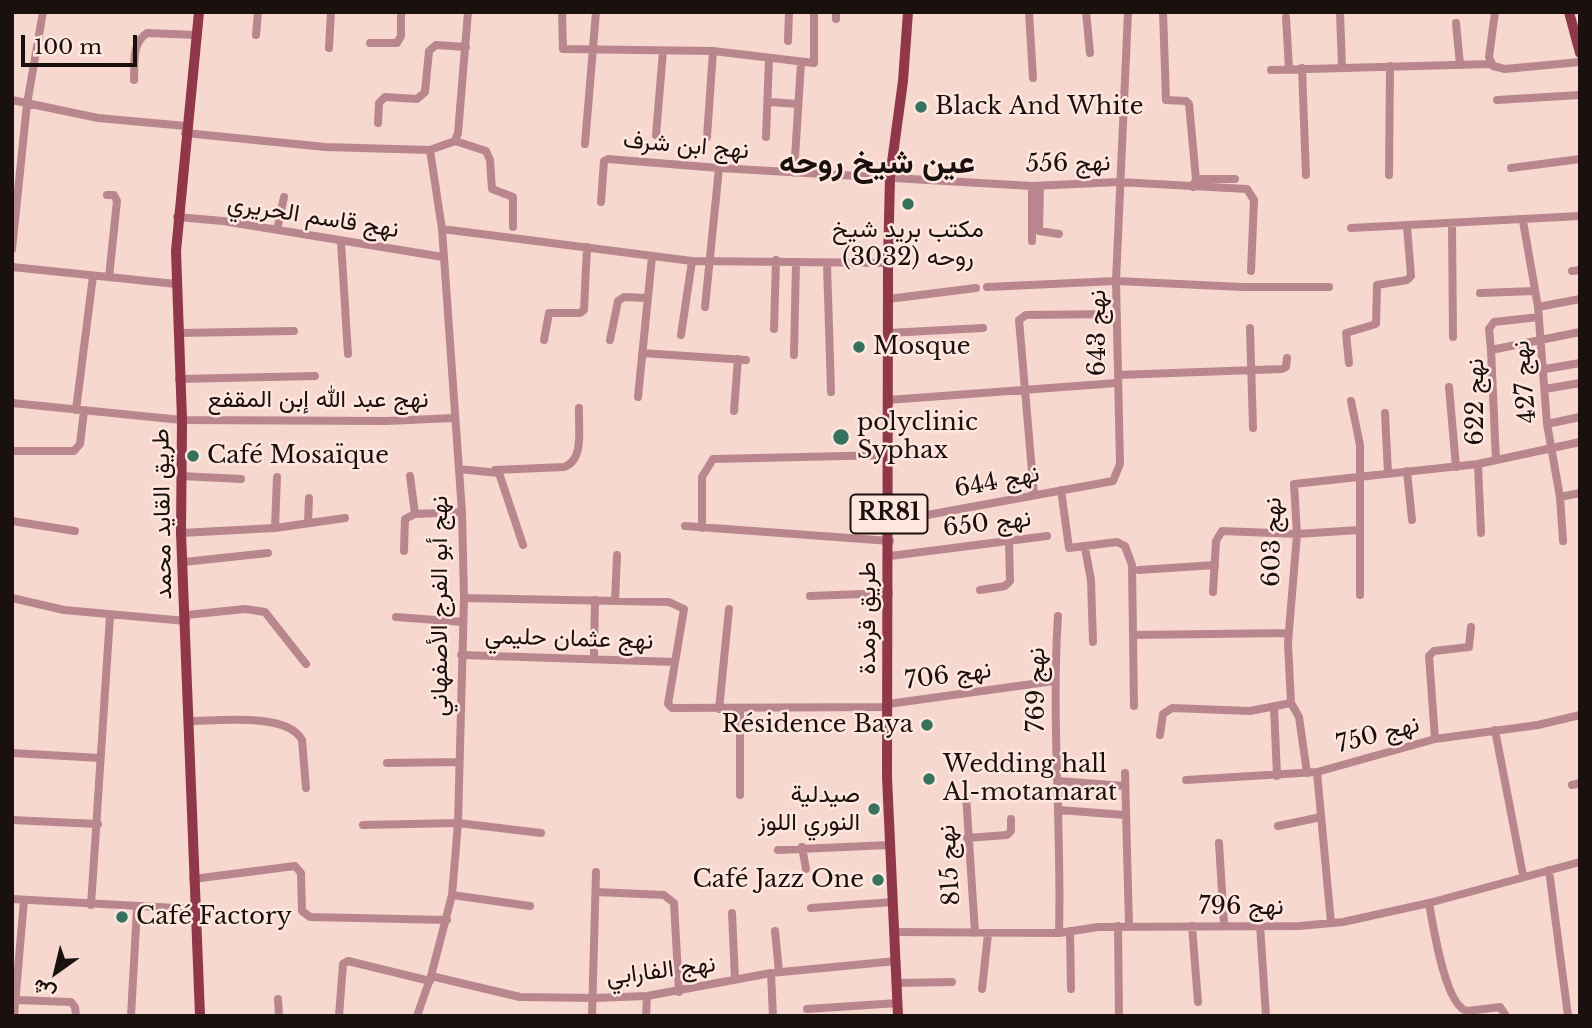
<!DOCTYPE html>
<html>
<head>
<meta charset="utf-8">
<style>
  body { margin:0 }
  #map { position:relative; width:1592px; height:1028px; overflow:hidden; background:#f6d8cf; font-family:"Libre Baskerville",Vazirmatn,serif }
  canvas { display:block }
  .frame { position:absolute; inset:0; border:14px solid #1a100d; pointer-events:none }
  .north { position:absolute; left:21px; top:937px; width:70px; height:70px; -webkit-text-stroke:5px #ffe6df; paint-order:stroke; rotate:214deg; font-size:19px; font-weight:700; line-height:28px; text-align:center; color:#1a100d }
  .north::after { content:''; display:block; margin:auto; width:24px; height:32px; background:#1a100d; clip-path:polygon(50% 0,100% 100%,50% 72%,0 100%) }
  .scale { position:absolute; left:21px; top:35px; width:116px; height:32px; box-sizing:border-box; border:4px solid #1a100d; border-top:0; padding-left:9px; font-size:21px; line-height:24px; white-space:nowrap; color:#1a100d; -webkit-text-stroke:5px #ffe6df; paint-order:stroke }
</style>
</head>
<body>
<div id="map">
<canvas width="1592" height="1028"></canvas>
<div class="frame"></div>
<div class="north">ش</div>
<div class="scale">100 m</div>
</div>
<script>
const c = document.querySelector('canvas').getContext('2d');
c.lineJoin = 'round';
function trace(path, color, width, dash) { c.strokeStyle = color; c.lineWidth = width; c.lineCap = dash ? 'butt' : 'round'; c.setLineDash(dash || []); c.stroke(path); }
function drawText(font, color, halo, rows, align = 'center') {
  c.font = font + ' "Libre Baskerville",Vazirmatn,serif'; c.lineWidth = 5; c.setLineDash([]); c.textBaseline = 'middle'; c.strokeStyle = halo; c.fillStyle = color; for (const [text, x, y, turn = 0] of rows) {
    c.save(); c.translate(x, y); c.rotate((+turn || 0) * Math.PI / 180); c.textAlign = isNaN(turn) ? turn : align; if (halo) c.strokeText(text, 0, 0); c.fillText(text, 0, 0); c.restore();
  }
}
trace(new Path2D(`
  M562,12L563,49L713,51L814,63V12
  M1029,12L1033,78
  M1086,12L1090,53
  M1163,12L1166,100L1186,101L1189,104L1196,179L1193,187
  M1340,12L1342,67
  M1495,12L1489,57L1493,66L1505,69L1580,62
  M1286,17L1289,69
  M836,19V12
  M1456,23L1460,65
  M256,35L258,12
  M788,41L789,12
  M370,43H397L401,36V12
  M329,48L331,12
  M1302,68L1306,175
  M1271,70L1491,64
  M134,80C135,63 131,44 147,33L196,35
  M12,100L98,118L186,126
  M1497,100L1580,95
  M770,102L798,104
  M378,123L379,103L385,97L417,99L425,92L429,51L436,45L466,47
  M185,133L325,147L430,150L455,141L458,133L468,12
  M656,135L663,51
  M707,137L713,51
  M766,137L769,59
  M455,141L486,151L490,160L492,189L513,197V227
  M585,144L596,12
  M1511,168L1580,159
  M794,173L801,63
  M1389,175L1390,66
  M1196,179H1235
  M1040,186L1039,231L1059,234
  M107,195H114L117,201L109,277
  M601,202L604,161L608,159L719,168L1032,186L1119,182L1247,189L1254,200L1251,271
  M177,217L223,221L443,257
  M1523,221L1538,307L1547,424L1560,497L1563,541
  M1452,224L1453,337
  M1351,228L1580,216
  M442,229L692,261L888,263
  M277,230L284,197
  M1032,241V186
  M341,242L348,354
  M12,249L27,104L43,12
  M827,264L831,392
  M12,267L176,284
  M1572,271L1580,270
  M987,287L1116,281L1242,287H1329
  M1480,293L1535,291
  M888,299L976,288
  M705,307L719,168
  M1538,307L1580,299
  M1250,328L1253,428
  M774,329L776,260
  M178,333L294,331
  M888,333L983,328
  M681,335L692,261
  M544,340L549,313H580L584,310L587,247
  M610,340L618,301L624,297L647,298
  M1491,350L1489,329L1494,322L1539,317
  M642,353L746,360
  M794,355L796,262
  M1349,363L1346,333L1376,324L1377,285L1407,280L1411,276L1407,226
  M1545,369L1580,363
  M1118,375L1282,369L1286,367L1287,358
  M179,379L315,376
  M1449,387L1456,467
  M1545,389L1580,383
  M638,397L652,257
  M888,400L1117,383
  M1351,401L1360,445V595
  M12,403L182,420L386,421L454,418
  M76,410L93,276
  M734,411L738,359
  M1385,413L1388,473
  M1547,424L1580,417
  M12,451H74L80,444L84,411
  M1496,460L1491,350L1580,332
  M1478,464L1481,533
  M459,469L499,473L523,545
  M495,470L564,467C585,460 578,427 579,408
  M1407,471L1412,520
  M181,476L241,479
  M410,476L415,514
  M1061,490L1069,548L1117,542L1125,546L1132,565L1134,706
  M1034,495L1019,320L1026,315L1117,314
  M1560,497L1580,493
  M12,521L75,531
  M889,522L1113,481L1120,464L1116,281L1128,12
  M308,523L309,498
  M685,526L890,541
  M275,528L277,477
  M702,528V477L713,459L889,455
  M181,533L275,528L345,518
  M1085,548L1091,580L1093,642
  M404,551L405,519L415,514L462,512
  M890,556L1047,536
  M184,562L268,553
  M1139,570L1215,565
  M980,590L1005,586L1010,581L1009,540
  M1213,592L1216,541L1222,531L1297,534L1359,530
  M810,596L889,593
  M12,598L64,610L186,621
  M464,598L669,602L684,609L668,704L672,708L888,707
  M615,601L617,555
  M186,615L245,609L265,612L306,664
  M1058,616C1051,722 1062,827 1059,933
  M396,617L463,622
  M1133,635L1288,633
  M461,655L675,662
  M594,658L595,600
  M888,704L1054,681
  M1274,707L1277,776
  M719,709L729,609
  M740,710V795
  M188,721C216,721 288,712 302,740L306,788
  M1495,730L1523,875
  M1160,735L1163,714L1172,708L1250,711L1291,703
  M1435,739L1429,656L1434,651L1469,647L1471,627
  M12,753L100,758
  M387,763L457,762
  M1317,772L1331,923
  M1125,773L1129,926
  M1307,773L1299,717L1291,703L1288,643L1297,534L1294,484L1478,464L1580,442
  M1186,780L1317,772L1435,739L1538,725L1580,715
  M1058,781L1125,786
  M1572,785L1580,783
  M966,795L975,933
  M1059,810L1125,815
  M12,820L98,824
  M363,825L458,823L541,833
  M1278,826L1321,817
  M967,838L1007,835L1011,831V819
  M1219,843L1224,924
  M802,847L806,869
  M778,850L889,845
  M1549,870L1568,1016
  M193,879L295,866L301,873L302,911L310,917L447,920
  M596,892L664,895L674,903L679,992
  M452,895L530,906
  M12,899L194,909
  M1429,903C1433,925 1445,1006 1467,1011L1500,1007L1506,1016
  M91,905L110,616
  M811,908L893,902
  M732,913L735,980
  M1260,925L1266,1016
  M1118,926L1119,1016
  M1192,926L1198,1002
  M775,931L779,972
  M1070,931L1071,989
  M895,932L1059,933L1098,927L1299,926L1343,922L1429,903L1580,862
  M771,973L773,1016
  M431,976L520,997L594,998L647,996L771,973L896,961
  M897,983L952,982
  M982,989L988,934
  M278,999L279,1016
  M15,1000L71,1002L75,1007L76,1016
  M807,1009L898,1003
  M14,1016L24,900
  M131,1016L137,908
  M339,1016L343,964L348,961L430,981
  M417,1016L431,976L452,895L458,823L464,598L462,512L442,229L430,150
  M592,1016L596,872
  M646,1016L647,996`), '#ba868d', 8);
trace(new Path2D(`
  M199,12L176,251L182,420L181,533L200,1016
  M1569,12L1580,53
  M898,1016L887,777L888,263L890,177L903,81L908,12`), '#90374a', 10);
for (const [x, y, r, color] of [
  [921,107,7,"#35735f"],
  [908,204,7,"#35735f"],
  [859,347,7,"#35735f"],
  [841,437,9,"#35735f"],
  [193,456,7,"#35735f"],
  [927,725,7,"#35735f"],
  [929,779,7,"#35735f"],
  [874,809,7,"#35735f"],
  [878,880,7,"#35735f"],
  [122,917,7,"#35735f"]
]) { const dot = new Path2D(); dot.arc(x, y, r, 0, 2 * Math.PI); c.fillStyle = color; c.fill(dot); trace(dot, '#ffe6df', 2.5); }
for (const [x, y, w] of [
  [889,514,77]
]) { const box = new Path2D(); box.roundRect(x - w / 2, y - 19.5, w, 39, 5); c.fillStyle = '#ffe6df'; c.fill(box); trace(box, '#1a100d', 2); }
drawText('bold 23px', '#1a100d', null, [
  ["RR81",889,514]
]);
drawText('24px', '#1a100d', '#ffe6df', [
  ["Black And White",935,107],
  ["مكتب بريد شيخ",908,230,"center"],
  ["روحه (3032)",908,258,"center"],
  ["Mosque",873,347],
  ["polyclinic",857,423],
  ["Syphax",857,451],
  ["Café Mosaïque",207,456],
  ["Résidence Baya",913,725,"right"],
  ["Wedding hall",943,765],
  ["Al-motamarat",943,793],
  ["صيدلية",860,795,"right"],
  ["النوري اللوز",860,823,"right"],
  ["Café Jazz One",864,880,"right"],
  ["Café Factory",136,917]
], 'left');
drawText('24px', '#1a100d', '#ffe6df', [
  ["نهج ابن شرف",686,146,5],
  ["نهج 556",1068,164,-1],
  ["نهج قاسم الحريري",313,217,9],
  ["نهج 643",1098,333,-90],
  ["نهج 427",1525,382,-95],
  ["نهج عبد الله إبن المقفع",318,400],
  ["نهج 622",1476,402,-90],
  ["نهج 644",997,482,-11],
  ["طريق القايد محمد",163,514,-91],
  ["نهج 650",987,524,-7],
  ["نهج 603",1273,542,-89],
  ["نهج أبو الفرج الأصفهاني",440,606,-90],
  ["طريق قرمدة",868,618,-90],
  ["نهج عثمان حليمي",569,639,2],
  ["نهج 706",948,676,-8],
  ["نهج 769",1037,690,-90],
  ["نهج 750",1378,735,-15],
  ["نهج 815",950,865,-94],
  ["نهج 796",1241,907],
  ["نهج الفارابي",661,971,-7]
]);
drawText('bold 32px', '#1a100d', '#ffe6df', [
  ["عين شيخ روحه",877,164]
]);
</script>
</body>
</html>
